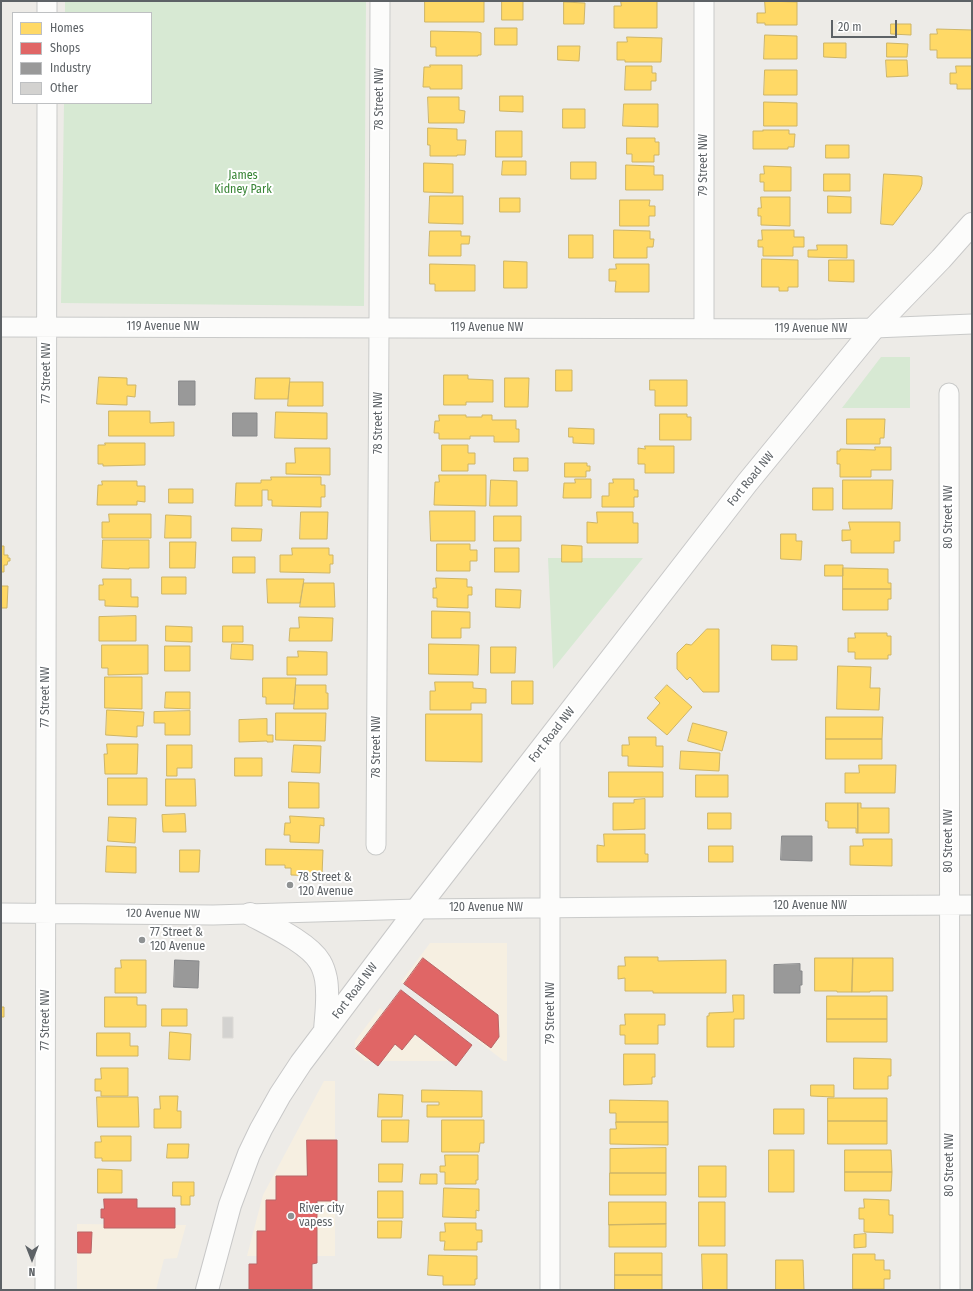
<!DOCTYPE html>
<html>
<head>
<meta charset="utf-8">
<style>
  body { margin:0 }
  #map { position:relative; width:973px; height:1291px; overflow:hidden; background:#edebe7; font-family:"Fira Sans Condensed",sans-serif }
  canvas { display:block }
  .frame { position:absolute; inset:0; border:2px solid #5d6266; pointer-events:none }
  .legend { position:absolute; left:12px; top:12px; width:140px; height:92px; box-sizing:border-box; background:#fff; border:1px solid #bec0c2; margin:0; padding:5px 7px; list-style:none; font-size:12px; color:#5d6266 }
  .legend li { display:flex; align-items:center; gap:8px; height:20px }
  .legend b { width:20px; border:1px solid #bec0c2 }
  .north { position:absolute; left:12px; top:1239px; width:40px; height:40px; -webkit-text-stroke:3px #fff; paint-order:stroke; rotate:180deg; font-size:11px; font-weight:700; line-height:16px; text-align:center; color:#5d6266 }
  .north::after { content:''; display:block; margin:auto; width:14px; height:18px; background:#5d6266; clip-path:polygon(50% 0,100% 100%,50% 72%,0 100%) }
  .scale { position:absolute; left:831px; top:20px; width:66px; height:18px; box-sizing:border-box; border:2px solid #5d6266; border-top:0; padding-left:5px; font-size:12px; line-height:14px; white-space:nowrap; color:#5d6266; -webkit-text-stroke:3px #fff; paint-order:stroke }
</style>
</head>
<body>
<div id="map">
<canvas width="973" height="1291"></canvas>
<div class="frame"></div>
<ul class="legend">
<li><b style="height:11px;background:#ffd966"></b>Homes</li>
<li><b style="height:11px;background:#e06666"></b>Shops</li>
<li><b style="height:11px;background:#999"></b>Industry</li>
<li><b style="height:11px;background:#d3d2d0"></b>Other</li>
</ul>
<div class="north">N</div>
<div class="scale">20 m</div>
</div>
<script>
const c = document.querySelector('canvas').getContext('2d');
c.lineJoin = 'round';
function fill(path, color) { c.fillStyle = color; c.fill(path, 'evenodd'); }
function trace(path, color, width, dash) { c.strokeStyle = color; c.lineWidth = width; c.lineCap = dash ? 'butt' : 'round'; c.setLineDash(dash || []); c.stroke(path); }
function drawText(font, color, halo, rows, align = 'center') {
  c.font = font + ' "Fira Sans Condensed",sans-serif'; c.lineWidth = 4; c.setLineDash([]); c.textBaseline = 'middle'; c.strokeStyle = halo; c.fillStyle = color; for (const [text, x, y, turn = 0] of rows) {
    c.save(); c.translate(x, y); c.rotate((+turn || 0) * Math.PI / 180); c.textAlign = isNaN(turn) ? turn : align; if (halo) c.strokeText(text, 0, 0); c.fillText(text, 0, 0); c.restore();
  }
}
fill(new Path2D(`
  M430,943H507V1061H504L401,982Z
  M380,1008L449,1061H365L355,1051V1041Z
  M324,1081H335V1256H247L263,1195Z
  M77,1224L173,1225H186L177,1258L164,1259L156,1290H77Z`), '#f6efe1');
fill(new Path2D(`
  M65,1H366L364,306L61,303L64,103H151V13H65Z
  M881,357H910V408H842Z
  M548,558H643L553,669Z`), '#d7e9d3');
const homes = new Path2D(`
  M425,1H484V22H425Z
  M502,1H523V20H502Z
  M621,1H657V28H614V6H621Z
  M765,1L797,2V25H765V23H757V13H765Z
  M564,2L585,3L584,24H564Z
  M891,24H911V35L891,34Z
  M495,28H517V45H495Z
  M937,29L972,30V58H937V50H930V34H937Z
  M431,31L478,32L481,33V55H478V56H436V47H431Z
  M765,35L797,36V59H764Z
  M627,37L662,38L661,62H625V60H617V42H627Z
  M824,43H846V58L824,57Z
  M887,43L908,44L907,57H887Z
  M558,46H580L579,61L558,60Z
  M886,60H907L908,76L887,77Z
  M430,65H462V89H430V87H423L424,67H430Z
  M626,66H652V73H656V81H651V90H625Z
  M956,66H972V89H957V84H950V73H956Z
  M765,70H797V95H764Z
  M500,96H523V112L500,111Z
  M428,97H459V110L465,111L464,123H429Z
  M764,102L797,103V126H764Z
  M624,104H658V127L623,126Z
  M563,109H585V128H563Z
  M428,128L457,129V140H466L465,155H457V156H430V145H428Z
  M763,130H789V134H795L794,147H788V149H753V131H763Z
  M496,131H522V157H496Z
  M627,138H655V142H659V155H654V162H632V154H627Z
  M826,145H849V158H826Z
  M503,161H526V175H502Z
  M571,162H596V179H571Z
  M424,163L453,164V193L424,192Z
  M626,165L654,166V175H663V190H626Z
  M764,166L791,167V191H764V182H760V174H764Z
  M824,174H850V191H824Z
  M884,174L919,176L922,177V184L920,190L893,225L881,224Z
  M430,196H463V224L429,223Z
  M828,196L851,197V213H828Z
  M761,197H790V226L761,225V216H758V208H761Z
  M500,198H520V212H500Z
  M620,200H650L649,206H655V216H649V226H620Z
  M614,230L650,231V239H654L653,247H647V258H614Z
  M762,230H794V237H804V247H793V256H763V247H758V240H762Z
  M430,231H461V236H470L469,244H461V256H429Z
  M569,235H593V258H569Z
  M817,245H847V258L808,257V250H817Z
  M762,259L798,260V287H788V291H779V287H762Z
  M829,260H854V282L829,281Z
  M504,261L527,262V288H504Z
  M430,264L475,265V291H435V284H430Z
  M616,264H649V292H615L616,281H609V269H616Z
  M556,370H572V391H556Z
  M444,375H468V379L493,380V402H466V405H444Z
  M99,377L127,378V385H136L135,397L127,396V405L97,404Z
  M256,378H290L288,399H255Z
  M505,378H529L528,407H505Z
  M650,380H687V406H655V390H650Z
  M290,382H323V406H288Z
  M109,411H150V423L174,422V436H109Z
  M276,412L327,413V439L275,438Z
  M660,414H687V417H691V440H660Z
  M439,415H466V417H482V415H492V420H516V429H519V442H494V436H470V439H439V433H434L435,421H439Z
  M847,419H885L884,438H880V444H847Z
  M569,428L594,429V444L573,443V437H569Z
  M105,443H145V465L103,466V464H98V445H105Z
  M442,445H468V453H475V464H468V471H442Z
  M645,446H674V473H645V464H638V448L645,449Z
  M875,447H891V470H871V477H840V464H837V451H840V449L875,450Z
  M295,448H330V475L286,474V463H295Z
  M514,458H528V471H514Z
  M565,463H587V466H590V471H586V477H565Z
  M439,475H486V506L434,505L435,482H439Z
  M271,477H321V485H325V497H321V507L272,506V500H268V490H262V506H235L236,483H261V480H271Z
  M575,479H591V498H563L564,483H575Z
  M613,479H634V490H638V497H634V507H602V496H609V483H613Z
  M491,480L517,481V506H490Z
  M843,480H893L892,509H843Z
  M102,481H137V486H145V502L137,501V505H97L98,485H102Z
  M813,488H833V510H813Z
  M169,489H193V503H169Z
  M430,511H475V541H431Z
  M301,512H328L327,539H300Z
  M597,512H633V523H638V543H587V522L597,523Z
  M109,514H151V538H102V522H109Z
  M166,515L191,516V538H165Z
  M494,516H521V541H494Z
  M849,522H900V541H894V553H851V540L842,541V530H850Z
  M232,528L262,529L261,541H232Z
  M781,534H796V541H802L801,560L781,559Z
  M103,540H149V568H129V569L102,568Z
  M170,542H196L195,568H170Z
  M437,544H470V550H477V561H470V571H437Z
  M562,545L582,546V562H562Z
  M1,546H4V555H8V558H10V561H8L7,565H4V572H1Z
  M292,548H329V555H333V564H330V573L280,572V555H292Z
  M495,548H519V572H495Z
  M233,557H255V573H233Z
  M825,565H843V576H825Z
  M843,568L888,569V583H891V589H843Z
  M162,577H186V594H162Z
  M436,578L467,579V587H472V595H468V608L437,607V598H433V588H436Z
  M103,579H131V597H138V607L105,606V600H99V585H103Z
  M267,579H304L300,603H268Z
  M304,583H334L335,607H300Z
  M1,586H8L7,608H1Z
  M496,589L521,590L520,608L496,607Z
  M843,589H891V599H888V610H843Z
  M432,611L470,612V628H461V638H432Z
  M136,616V641H99V617Z
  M299,617L333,618L332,641H289L290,628H299Z
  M166,626L192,627V642L166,641Z
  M223,626H243V642H223Z
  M707,629H719V692H703L690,677L687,680L677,669V653L686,644L691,645Z
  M855,633H887V636H891V655H888V659H855V652H848V638H855Z
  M232,644L253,645V660L231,659Z
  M429,644L479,645L478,675L429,674Z
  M102,645H148V674L108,675V668H102Z
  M772,645L797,646V660H772Z
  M165,646H190V671H165Z
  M491,647H516L515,673H491Z
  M298,651L327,652V675H287V657H298Z
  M838,666L871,667L870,688H880L879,710L837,709Z
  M105,677H142V709L105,708Z
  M263,678H296L294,704H266V697H263Z
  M512,681H533V704H512Z
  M435,682H473V688L486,689V703H471V710H430V691H435Z
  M296,685H326V693H328V709H294Z
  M667,685L692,707L667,735L647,718L660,703L655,698Z
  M166,692H190V709L165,708Z
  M107,710L144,712L143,726H137V737L106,735Z
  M190,711V735H165V723H154V712Z
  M276,713H326L325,741L276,740Z
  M426,714H482V762L426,761Z
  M826,717H883L882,739H826Z
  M267,719V735H273V742H267V741L239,742V720Z
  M693,723L727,732L722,751L688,741Z
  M629,737H656V746H663V767L628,766V756H622V745H629Z
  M826,739H882V759H826Z
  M107,744H138L137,774H105L104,754H107Z
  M167,745H192V768H177V776H167Z
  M294,745L321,746L320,773L292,772Z
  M681,751L720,753L719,771L680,769Z
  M235,758H262V776H235Z
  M859,765H896L895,793H845V773H859Z
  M609,772H663V797H609Z
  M696,775H728V797H696Z
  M108,778H147V805H108Z
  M166,779H195L196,806H166Z
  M289,782L319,783V808H289Z
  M645,799V829L613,830V803H634V800Z
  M826,803H858V833H856V828H828V821H826Z
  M858,803H861V808H889V833H858Z
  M708,813H731V829H708Z
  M185,814L186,832H163L162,815Z
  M290,816L324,818V826L320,825L319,843L290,842V835H284L285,823H290Z
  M109,817L136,818L135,843L108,841Z
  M604,834H645V854H648V862H597V845L604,846Z
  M863,839H892V866L850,865V846H863Z
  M107,846L136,847V873L106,872Z
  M709,846H733V862H709Z
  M266,849L323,850L322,876L291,875V868H285V865H266Z
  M180,850H200L199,872H180Z
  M625,957H658V961L726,960V993H653V991H625V978L618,979V966H625Z
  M815,958H853L852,992H837V991H815Z
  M853,958H893V991H870V992H852Z
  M121,960H146V993H115V968H121Z
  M733,995H744V1019H734V1047H707V1016H709V1013L733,1012Z
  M827,996H887V1019H827Z
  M105,997H137V1005H146V1027H105Z
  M1,1007H4V1017H1Z
  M162,1009H187V1026H162Z
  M625,1014H665V1025H658V1044H625V1035H620V1025H625Z
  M827,1019H887V1042H827Z
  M170,1032L191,1034L190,1060L169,1059Z
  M97,1033H130V1046H138V1056H97Z
  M624,1054H655V1077H652V1084L624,1085Z
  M854,1058L891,1059V1076H888V1089H854Z
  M101,1068H128V1096H101V1091H95V1079H101Z
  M811,1085H834V1097L811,1096Z
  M422,1090L482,1091V1117H427V1105H439V1102H422Z
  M379,1094L403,1095L402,1117H378Z
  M160,1096H178L177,1111H181V1128H154V1109H160Z
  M97,1097H138L139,1127H98Z
  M828,1098H887V1121H828Z
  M610,1100L668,1101V1122H616V1113H610Z
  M774,1109H804V1134H774Z
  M382,1120H409L408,1142H382Z
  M442,1120H484V1143H480L479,1152H442Z
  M828,1121H887V1144H828Z
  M616,1122H668V1145L610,1144V1129H616Z
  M101,1136H131V1161H102V1158H95V1142H101Z
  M168,1144H189L188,1158H167Z
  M666,1148V1173H610V1149Z
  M769,1150H794V1192H769Z
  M845,1150H891L892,1172H845Z
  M445,1155H478V1180H476V1184H445V1172H440V1166H445Z
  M379,1164H403L402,1182H379Z
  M699,1166H726V1197H699Z
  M98,1169L122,1170V1193H98Z
  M845,1172H892L891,1191H845Z
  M610,1173H666V1195H610Z
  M421,1174H437V1184H420Z
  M173,1182H194V1196H190V1205H181V1196H173Z
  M444,1188L479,1189V1211L476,1210V1218L443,1217Z
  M378,1191H403V1218H378Z
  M864,1199L889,1200V1215H893V1233L864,1232V1219H859V1208H864Z
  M609,1202H666V1224L609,1225Z
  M699,1202H725V1246H699Z
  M378,1221H402L401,1238H378Z
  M445,1223H476V1230H482V1242H477V1250H444L445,1241H440V1232H445Z
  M666,1224V1247H609V1225Z
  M866,1234V1247L854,1248V1235Z
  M615,1253H662V1275H615Z
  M702,1254H727V1290H703Z
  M853,1254H875V1260H884V1270H890V1279H884V1289H853Z
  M429,1255L477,1256V1279H475V1285H443V1276L428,1275Z
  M776,1260H803L804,1290H776Z
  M615,1275H662V1290H615Z`);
fill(homes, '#ffd966');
trace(homes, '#ceb566', 1);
const shops = new Path2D(`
  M423,958L498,1015L499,1037L491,1048L404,984Z
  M401,990L472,1045L456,1066L415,1034L402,1050L395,1044L378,1066L356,1049Z
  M307,1140H337V1201H317V1263L312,1264V1290H249V1264H257V1231H266V1200H276V1176H307Z
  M104,1199H137V1208H175V1228H104V1218H101V1209H104Z
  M78,1232H92L91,1253H78Z`);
fill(shops, '#e06666');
trace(shops, '#b96566', 1);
const industry = new Path2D(`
  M179,381H195V405H179Z
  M233,413H257V436H233Z
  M782,836H812V861L781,860Z
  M175,960L199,961L198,988L174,987Z
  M800,964V971H802V985H800V993H774V965Z`);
fill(industry, '#999');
trace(industry, '#87888a', 1);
const building = new Path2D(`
  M223,1017H233V1038H223Z`);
fill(building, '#d3d2d0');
trace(building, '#dcdad6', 1);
const street = new Path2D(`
  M47,1V13
  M704,1V328
  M1,327L817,329L874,328L972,324
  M949,393L950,1290
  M376,845L379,328L380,1
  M1,913L213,915L417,909L750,906L972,905
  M45,1290L47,103
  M550,1290V737`);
const secondary = new Path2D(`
  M250,914C270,925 309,943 320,962C323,967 325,974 326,979C329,996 326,1015 325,1031
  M207,1290L230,1205L249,1154L261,1129L280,1095L301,1063L417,909L747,483L874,328L941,259L972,224`);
trace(street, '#c9cac9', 21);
trace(secondary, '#c8c8c8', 24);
trace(street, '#fcfcfb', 19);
trace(secondary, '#fcfcfb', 22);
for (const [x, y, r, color] of [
  [290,885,4,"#8f9293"],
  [142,940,4,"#8f9293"],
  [291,1216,4,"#8f9293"]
]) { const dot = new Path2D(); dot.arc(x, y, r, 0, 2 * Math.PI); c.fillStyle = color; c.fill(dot); trace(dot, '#fff', 1.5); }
drawText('12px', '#5d6266', '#fff', [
  ["78 Street NW",380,99,-90],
  ["79 Street NW",704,165,-90],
  ["119 Avenue NW",163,327],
  ["119 Avenue NW",487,328],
  ["119 Avenue NW",811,329],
  ["77 Street NW",47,373,-90],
  ["78 Street NW",379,423,-90],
  ["Fort Road NW",751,479,-51],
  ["80 Street NW",949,517,-90],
  ["77 Street NW",46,697,-90],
  ["Fort Road NW",552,735,-52],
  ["78 Street NW",377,747,-90],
  ["80 Street NW",949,841,-90],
  ["120 Avenue NW",810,906],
  ["120 Avenue NW",486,908],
  ["120 Avenue NW",163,914,1],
  ["Fort Road NW",355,991,-53],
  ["79 Street NW",551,1013,-90],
  ["77 Street NW",46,1020,-90],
  ["80 Street NW",950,1165,-90]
]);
drawText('12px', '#388535', '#fff', [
  ["James",243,176],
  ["Kidney Park",243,190]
]);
drawText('12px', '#5d6266', '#fff', [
  ["78 Street &",298,878],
  ["120 Avenue",298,892],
  ["77 Street &",150,933],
  ["120 Avenue",150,947],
  ["River city",299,1209],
  ["vapess",299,1223]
], 'left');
</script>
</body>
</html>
